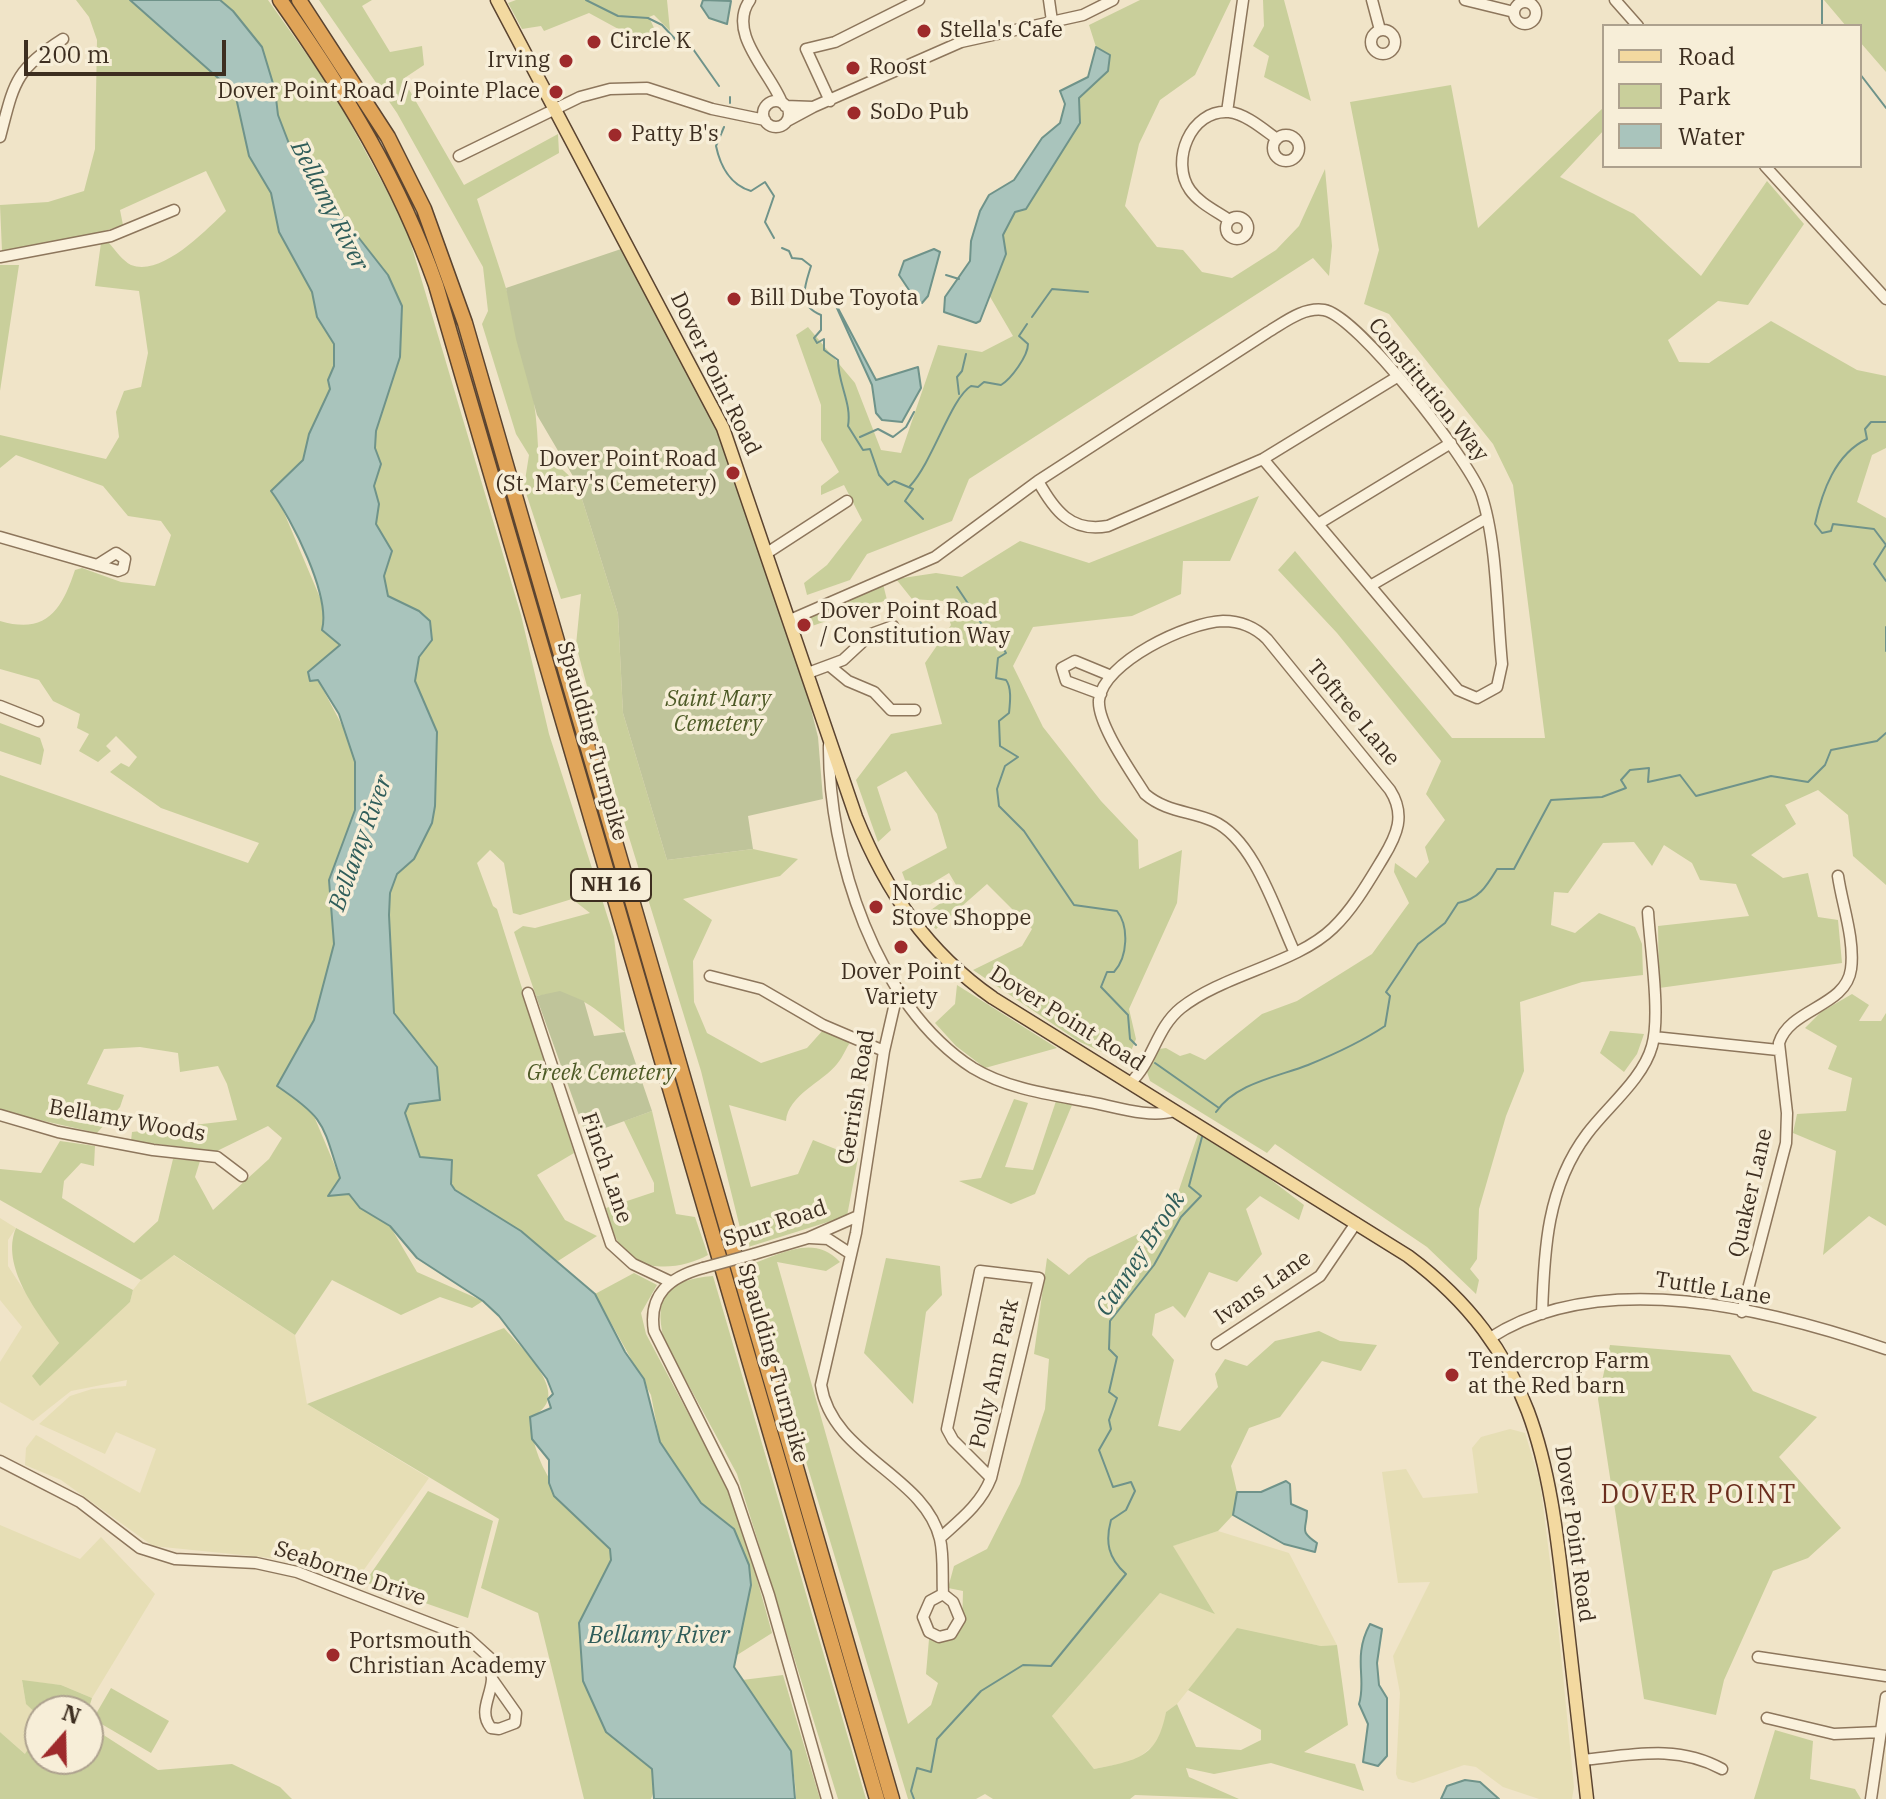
<!DOCTYPE html>
<html>
<head>
<meta charset="utf-8">
<style>
  body { margin:0 }
  #map { position:relative; width:1886px; height:1799px; overflow:hidden; background:#f0e4c8; font-family:"IBM Plex Serif",serif }
  canvas { display:block }
  .legend { position:absolute; left:1602px; top:24px; width:260px; height:144px; box-sizing:border-box; background:#f7eed8; border:2px solid #ada18e; margin:0; padding:10px 14px; list-style:none; font-size:24px; color:#3d2e20 }
  .legend li { display:flex; align-items:center; gap:16px; height:40px }
  .legend b { width:40px; border:2px solid #ada18e }
  .north { position:absolute; left:24px; top:1695px; width:80px; height:80px; box-sizing:border-box; background:#f7eed8; border:2px solid #ada18e; border-radius:50%; rotate:20deg; font-size:22px; font-weight:700; line-height:32px; text-align:center; color:#3d2e20 }
  .north::after { content:''; display:block; margin:auto; width:28px; height:36px; background:#9e2a2b; clip-path:polygon(50% 0,100% 100%,50% 72%,0 100%) }
  .scale { position:absolute; left:24px; top:40px; width:202px; height:36px; box-sizing:border-box; border:4px solid #3d2e20; border-top:0; padding-left:10px; font-size:24px; line-height:28px; white-space:nowrap; color:#3d2e20; -webkit-text-stroke:6px #f7eed8; paint-order:stroke }
</style>
</head>
<body>
<div id="map">
<canvas width="1886" height="1799"></canvas>
<ul class="legend">
<li><b style="height:10px;background:#f3d9a0"></b>Road</li>
<li><b style="height:22px;background:#c9cf9b"></b>Park</li>
<li><b style="height:22px;background:#a9c4bc"></b>Water</li>
</ul>
<div class="north">N</div>
<div class="scale">200 m</div>
</div>
<script>
const c = document.querySelector('canvas').getContext('2d');
c.lineJoin = 'round';
function fill(path, color) { c.fillStyle = color; c.fill(path, 'evenodd'); }
function trace(path, color, width, dash) { c.strokeStyle = color; c.lineWidth = width; c.lineCap = dash ? 'butt' : 'round'; c.setLineDash(dash || []); c.stroke(path); }
function drawText(font, color, halo, rows, align = 'center') {
  c.font = font + ' "IBM Plex Serif",serif'; c.lineWidth = 7; c.setLineDash([]); c.textBaseline = 'middle'; c.strokeStyle = halo; c.fillStyle = color; for (const [text, x, y, turn = 0] of rows) {
    c.save(); c.translate(x, y); c.rotate((+turn || 0) * Math.PI / 180); c.textAlign = isNaN(turn) ? turn : align; if (halo) c.strokeText(text, 0, 0); c.fillText(text, 0, 0); c.restore();
  }
}
fill(new Path2D(`
  M0,1218L16,1228L8,1240V1266L59,1343L32,1376L130,1302L133,1290L141,1280L173,1255L295,1335L307,1404L429,1478L356,1581L281,1559L153,1546L61,1480L25,1465L26,1448L36,1435L140,1493L156,1449L116,1432L105,1454L39,1424L70,1396L92,1389L126,1386L127,1380L71,1391L33,1421L0,1402V1362L22,1327L0,1300Z
  M1510,1429L1525,1433L1540,1482L1558,1625L1574,1787L1572,1799H1539L1503,1787L1476,1767L1464,1765L1413,1783L1398,1779L1396,1774L1400,1693L1393,1656L1430,1582L1398,1583L1382,1472L1406,1469L1423,1498L1478,1493L1472,1448L1481,1437Z
  M0,1525L80,1559L101,1537L155,1594L92,1698L61,1685L22,1681L26,1703L40,1717V1767L0,1732Z
  M1218,1531L1289,1553L1337,1645L1321,1646L1237,1629L1177,1704L1166,1712L1161,1739L1135,1761L1094,1769L1052,1716L1160,1593L1214,1612L1172,1546Z`), '#e6deb5');
fill(new Path2D(`
  M76,0H130L235,93L249,156L271,193L279,232L313,292L317,317L334,344V366L328,380L330,389L309,434L303,460L271,491L280,503L340,645L318,680L343,727L355,762V810L329,880L334,944L314,1020L278,1086L311,1109L340,1178L329,1196L349,1194L390,1226L417,1272L483,1301L472,1308L440,1297L401,1315L332,1280L295,1335L174,1255L141,1280L0,1200V1169L41,1173L60,1141L95,1146L94,1166L81,1163L64,1181L62,1198L134,1243L158,1221L173,1159L200,1161L195,1177L213,1210L269,1159L282,1138L268,1126L217,1151L131,1141L132,1132L237,1120L227,1084L218,1066L180,1072L178,1053L140,1047L104,1049L87,1084L124,1095L120,1107L97,1133L0,1111V775L248,863L259,843L161,808L110,772L121,763L129,767L137,757L116,736L106,746L111,751L98,762L79,751L89,734L77,728L80,714L53,701L39,680L0,669V621C47,635 62,609 75,570L82,568L121,582L155,586L171,535L161,521L128,516L103,486L16,455L0,468V435L106,459L119,437L116,412L124,391L141,387L148,353L139,291L95,286L101,243H109C115,250 123,261 131,265C162,277 206,230 226,211L206,171L120,210L123,225L95,234L2,251L0,205L48,202L84,191L95,149L97,40L89,17Z
  M220,0H268L332,90L405,224L521,615L549,734L614,937L625,1032C593,1008 578,988 536,996L514,932L523,926L535,928L590,913L572,899L520,915L513,913L504,863L490,850L477,863L493,906L497,909L574,1153L537,1175L565,1220L597,1236L558,1261L541,1251L521,1231L455,1190L451,1184L452,1160L420,1157L405,1113L408,1104L439,1100L437,1067L394,1013L389,915L390,893L397,874L414,859L432,823L435,806L437,732L415,681L419,657L432,640L430,621L419,611L388,596L384,576L392,551L376,524L379,504L374,486L381,464L375,448L376,431L400,357L401,306L293,155L278,115L275,90L233,11Z
  M319,0H372L362,6L390,52L422,46L424,65L403,79L464,185L558,134L559,153L477,199C502,279 536,363 538,447L577,483L618,614L623,713L667,860L753,849L798,859L780,876L683,899L712,920L693,961L694,1002L707,1033L761,1063L807,1048L824,1029L851,1041C846,1048 843,1057 837,1064C823,1082 788,1095 786,1121L729,1105L751,1187L798,1174L813,1140L858,1158L847,1216L745,1248L701,1071L616,795L576,645L581,594L561,599L524,487L529,455L516,434L482,324L488,311L483,267L397,113Z
  M516,0H667L670,31L654,15L649,17L660,41L622,31L589,13L544,31L541,26L522,29L508,3Z
  M1140,0H1231L1195,75L1160,100L1139,144L1125,206L1157,247L1183,250L1202,272L1232,278L1276,250L1299,226L1325,169L1332,246L1329,276L1313,258L969,479L952,521L867,554L850,580L807,595L804,583L827,565L862,520L844,485L821,495V486L839,472L821,440V405L796,335L808,327L855,383L881,450L901,453L938,345L982,352L1013,336L989,295L1006,254L1003,235L1015,212L1026,209L1080,123L1079,98L1108,71L1110,55L1096,47L1089,25Z
  M1263,0H1284L1311,101L1264,77L1269,56L1253,46L1264,26Z
  M1824,0H1886V72L1860,42V26H1846Z
  M1451,85L1478,228L1604,107V130L1560,177L1634,214L1701,276L1767,181L1804,224L1748,305L1718,301L1668,340L1679,362L1709,363L1771,321L1857,370L1886,376V448L1872,455L1857,502L1886,518V885L1853,856L1848,815L1818,790L1785,805L1796,824L1751,855L1783,878L1808,873L1818,917L1838,920L1842,963L1659,988L1658,926L1749,916L1736,884L1700,880L1692,863L1664,845L1652,866L1634,842L1603,843L1568,893L1554,892L1551,925L1575,933L1599,913L1635,927L1642,944L1643,975L1582,982L1520,1002L1524,1071L1506,1116L1479,1209L1477,1259L1470,1269L1479,1280L1476,1294L1427,1247L1275,1144L1267,1153L1150,1081L1147,1072L1159,1049L1166,1048L1180,1056L1190,1053L1205,1060L1262,1014L1297,1001L1372,954L1409,903L1394,872L1395,863L1416,878L1429,862L1425,847L1445,820L1426,794L1441,761L1337,633L1278,570L1295,551L1452,738H1545L1513,485L1493,444L1389,314L1364,304L1379,250L1350,102Z
  M0,265H19L0,391Z
  M1259,496L1230,561H1183L1181,594L1132,616L1033,627L1013,666L1043,727L1101,801L1138,840L1139,869L1182,850L1177,903L1129,1009L1136,1039L1126,1063L1078,1041L973,970L1022,946L1032,929L987,884L936,929L921,917L959,890L949,873L911,896L902,872L947,848L937,814L906,771L877,787L891,830L878,842L856,780L891,734L942,724L925,663L951,625L943,601L912,599L896,579L936,573L962,577L1020,541L1089,563Z
  M883,584L887,600L812,626L811,616Z
  M0,723L40,738L44,750L41,765L0,751Z
  M957,985L1057,1048L985,1068L956,1046L935,1023L955,1004Z
  M1852,994L1869,1005L1859,1021H1881L1886,1013V1226L1869,1216L1823,1255L1836,1151L1793,1133L1797,1114L1846,1111L1852,1078L1828,1069L1837,1046L1805,1028L1821,1012Z
  M1610,1031L1644,1034L1637,1054L1624,1072L1600,1053Z
  M1014,1099L1028,1103L1005,1167L1033,1170L1056,1101L1072,1105L1035,1194L1011,1204L959,1181L981,1178Z
  M652,1111L676,1214L695,1217L708,1255C683,1269 638,1275 620,1245C613,1235 610,1220 606,1208L654,1192V1183L624,1121Z
  M1198,1134L1266,1176L1304,1205L1299,1220L1260,1196L1246,1209L1262,1254L1237,1282L1209,1272L1185,1318L1173,1306L1155,1314L1152,1335L1174,1360L1158,1426L1180,1431L1218,1387L1215,1374L1225,1359L1247,1366L1275,1341L1319,1331L1340,1341L1377,1345L1361,1371L1322,1361L1280,1417L1249,1428L1231,1466L1237,1492L1233,1515L1218,1531L1173,1546L1215,1614L1160,1593L1052,1716L1094,1769C1137,1760 1157,1759 1166,1712L1177,1704L1196,1747L1241,1750L1261,1740V1730L1188,1690L1237,1628L1321,1646L1337,1645L1348,1725L1304,1752L1355,1764L1364,1791L1271,1763L1214,1774L1186,1768L1189,1777L1239,1799L1135,1795L1130,1799H993L985,1794L976,1799H908L747,1266C780,1255 813,1233 840,1262L826,1271L777,1262L908,1724L931,1705L938,1683L926,1674L929,1639L948,1641L962,1627L963,1591L948,1588L954,1566L987,1549L1020,1484L1045,1409L1049,1359L1034,1354L1047,1258L1069,1275L1088,1258L1169,1219Z
  M16,1228L133,1290L130,1302L40,1386L32,1376L59,1343C37,1312 0,1266 16,1228Z
  M886,1258L940,1266L942,1295L926,1312L913,1404L864,1353Z
  M634,1273L657,1285L641,1313L646,1334L724,1481L745,1536L772,1633L734,1657L751,1585L749,1564L734,1529L701,1503L660,1442L651,1395L595,1294Z
  M713,1276L866,1799H838L737,1474L664,1340C653,1294 668,1280 713,1276Z
  M504,1328C522,1349 577,1398 530,1417C535,1479 570,1506 610,1548L611,1559L579,1623L652,1769L655,1788L651,1799H584L538,1613L481,1588L499,1519L307,1404Z
  M1610,1345L1730,1355L1753,1391L1817,1417L1779,1457L1841,1528L1808,1558L1773,1571L1724,1680L1716,1715L1644,1699L1598,1399Z
  M428,1491L493,1521L468,1618L365,1582Z
  M783,1675L820,1799H796C795,1740 771,1726 742,1680Z
  M22,1680L61,1685L92,1698L88,1711H40V1717L26,1704Z
  M111,1688L169,1721L151,1753L93,1719Z
  M88,1725L158,1770L232,1764L280,1787L292,1799H0V1732L25,1754L40,1730V1759H88Z
  M1775,1730L1813,1741L1810,1779L1855,1789L1861,1799H1754Z`), '#c9cf9b');
fill(new Path2D(`
  M621,249L714,420L805,685L818,737L823,799L748,816L753,849L667,860L623,713L618,614L577,483L537,415L516,339L506,288Z
  M560,991L584,1001L594,1036L625,1032L652,1111L586,1135L536,996Z`), '#bfc49a');
const water = new Path2D(`
  M130,0H220L233,11L262,47L275,90L278,115L293,154L388,275L402,306L400,357L376,431L375,448L381,464L374,486L379,504L376,524L392,551L384,576L388,596L419,611L430,621L432,640L419,657L415,681L437,732L435,806L432,823L414,859L397,874L390,893L389,915L394,1013L437,1067L440,1100L409,1104L405,1113L420,1157L452,1160L451,1184L455,1190L521,1231L595,1294L625,1352L644,1379L660,1442L701,1503L734,1529L749,1565L751,1585L734,1667L791,1751L795,1799H654L652,1769L606,1732L583,1681L579,1623L611,1560L610,1549L554,1496L549,1483V1460L532,1439L530,1417L551,1408L548,1399L553,1394L547,1379L499,1316L483,1301L417,1258L390,1226L360,1208L349,1194L328,1196L340,1178C322,1123 326,1119 277,1086L314,1020L334,944L329,880L355,810V762L339,714L318,680L310,681L308,672L340,645L322,630C331,596 292,519 271,491L303,460L309,434L330,389L328,380L334,366V344L317,317L312,292L279,232L271,193L249,156L235,93Z
  M703,0L731,1L727,24L709,18L701,6Z
  M1096,47L1110,55L1108,71L1079,98L1080,123L1026,209L1015,212L1003,235L1006,254L980,321L976,323L944,312L945,297L970,261L971,241L980,211L989,195L1014,180L1042,138L1060,123L1065,104L1060,91L1088,77Z
  M934,249L940,252L928,296L922,303L917,302L899,275L904,261Z
  M831,295L876,380L918,367L921,388L902,422L882,420L876,413L872,385Z
  M1286,1481L1290,1484L1291,1504L1307,1511C1307,1530 1298,1530 1317,1543L1315,1552L1284,1544L1233,1515L1237,1492H1261Z
  M1370,1624L1382,1629L1377,1663L1379,1685L1387,1698V1756L1378,1766L1363,1762L1368,1724L1359,1704C1367,1679 1352,1657 1370,1624Z
  M1465,1780L1480,1782L1499,1799H1441L1447,1786Z`);
fill(water, '#a9c4bc');
trace(water, '#6f938a', 2);
trace(new Path2D(`
  M586,0L618,16L648,18L662,25L676,40L685,42L693,49L719,86
  M1822,0V26
  M1860,74L1886,108
  M730,97V103
  M724,127L716,146C720,165 730,185 751,191L765,182L774,196L765,222L774,238
  M782,248L789,251L792,258L802,259L811,266C805,286 796,305 821,315V330L814,338L817,343L824,339V350L838,360C838,384 852,403 848,426L863,450L870,449L879,475L888,485L894,481L913,489L905,501L923,519
  M946,275L959,279
  M1032,317L1052,289L1088,292
  M959,394L957,377L962,371L966,354
  M1886,422H1871L1865,429L1867,439C1835,454 1822,492 1815,524L1822,533L1831,531L1833,524L1874,529L1886,545L1874,564L1886,581
  M860,437L878,429L893,437L906,427L914,412
  M910,486C933,461 951,398 971,386L978,387L984,382L1001,385C1011,379 1028,356 1028,344L1019,336L1027,324
  M957,587L987,632L996,636L1006,653L998,658L996,678L1006,680C1012,688 1010,703 1009,713L999,721L1000,746L1018,757L1005,766L997,789L999,806L1024,831L1074,905L1117,911C1129,926 1128,957 1114,972H1107L1101,987L1128,1015L1130,1039L1136,1045
  M1886,627V651
  M1155,1063L1219,1108
  M1216,1112C1236,1083 1277,1077 1308,1065C1335,1054 1361,1042 1385,1026L1390,996L1386,992L1418,944L1445,923L1458,903C1479,899 1486,887 1497,869H1514L1551,800L1602,797L1626,788L1621,780L1630,770L1649,768L1648,782L1680,775L1696,796L1771,776L1808,782L1825,765L1831,750L1877,741L1886,733
  M914,1799L911,1791L917,1768L931,1772L937,1739L981,1691L1023,1665L1051,1666L1126,1574C1108,1558 1105,1542 1111,1520L1126,1510L1135,1491L1131,1482L1113,1487L1099,1450L1111,1429L1109,1420L1117,1398L1109,1392L1117,1357L1109,1349L1110,1321L1154,1265L1181,1217L1201,1196L1189,1186L1202,1137`), '#6f938a', 2);
const minor = new Path2D(`
  M750,0C726,33 771,73 782,103
  M1049,0L1052,21
  M1372,0L1380,30
  M1465,0L1514,12
  M1615,0L1638,26
  M1514 13a11 11 0 1 1 22 0a11 11 0 1 1-22 0Z
  M1371 42a12 12 0 1 1 24 0a12 12 0 1 1-24 0Z
  M830,101L806,49L835,42L919,0
  M763 114a13 13 0 1 1 26 0a13 13 0 1 1-26 0Z
  M785,106L813,107L961,42L1083,15L1113,0
  M1227,112L1243,0
  M787,121L813,107
  M1273 148a13 13 0 1 1 26 0a13 13 0 1 1-26 0Z
  M0,137C14,84 14,70 63,39
  M459,156L580,97L610,89L647,88L712,109L765,120
  M1765,166L1886,299
  M1226 228a11 11 0 1 1 22 0a11 11 0 1 1-22 0Z
  M1229,220C1216,211 1199,203 1190,190C1170,162 1190,109 1229,112C1246,114 1263,129 1277,139
  M0,257L111,236L174,210
  M1038,481C1054,510 1071,533 1108,526L1263,459L1397,377
  M1318,524L1451,443
  M0,537L118,571L123,569L125,559L116,553L97,565
  M767,553L847,501
  M1370,586L1487,518
  M790,620L935,557L1038,481L1268,332C1285,322 1303,307 1324,310C1358,316 1468,459 1481,494C1497,540 1497,614 1502,664L1497,687L1477,698L1458,690L1263,459
  M831,667L848,681L874,692L891,710H915
  M808,673L843,660L871,634L893,626
  M1101,694L1066,681L1062,668L1075,661L1109,675
  M0,706L38,721
  M829,745C828,855 876,1006 973,1068C1006,1088 1047,1094 1084,1101C1111,1105 1147,1119 1174,1111
  M710,976L761,989L823,1025L884,1051
  M898,990L884,1051L856,1233L821,1385C832,1456 925,1475 940,1539C944,1556 942,1576 943,1594L930,1601L923,1617L929,1632L939,1637L951,1634L960,1619L953,1602L943,1594
  M528,993L611,1244L633,1264L669,1281
  M1654,1037L1778,1050
  M1130,1083C1153,1062 1156,1028 1181,1008C1224,974 1296,964 1333,928C1353,909 1369,881 1383,858C1397,835 1406,815 1390,790L1267,639C1255,627 1240,621 1223,621C1188,622 1103,662 1099,700C1097,724 1132,773 1145,794C1166,812 1190,811 1213,821C1254,839 1276,912 1294,951
  M0,1115L58,1132L153,1150L217,1157L242,1176
  M810,1238L828,1239L851,1254
  M754,1254L808,1238L858,1216
  M703,1268C670,1277 648,1294 654,1331L733,1488L769,1595L827,1799
  M1742,1312L1786,1143L1787,1113L1779,1043C1790,1008 1846,1007 1851,969C1855,940 1842,904 1838,876
  M1542,1314C1544,1250 1547,1187 1587,1134C1607,1107 1643,1079 1652,1046C1661,1016 1650,946 1648,912
  M1490,1338C1601,1266 1769,1309 1886,1349
  M1217,1344L1320,1276L1356,1223
  M0,1461L80,1502L140,1548L175,1559L256,1563L297,1572L468,1638L490,1658L492,1679
  M940,1538C960,1520 981,1504 991,1478L1039,1278L980,1271L947,1429L953,1440L991,1478
  M1758,1657L1886,1676
  M492,1679L516,1713L515,1723L499,1729L491,1728C478,1712 491,1697 492,1679Z
  M1767,1718L1834,1734L1881,1732
  M1583,1760C1632,1755 1677,1744 1722,1769
  M1871,1799L1886,1697`);
const major = new Path2D(`
  M497,0L723,428L856,817C886,891 927,952 993,998L1408,1256C1534,1350 1549,1459 1565,1605C1572,1670 1580,1734 1587,1799`);
const highway = new Path2D(`
  M280,0C344,91 399,180 436,285L877,1799
  M299,0L388,137L424,209L465,323L892,1799`);
trace(minor, '#8d765c', 13);
trace(major, '#5b4430', 15);
trace(highway, '#5b4430', 17);
trace(minor, '#faf1dc', 10);
trace(major, '#f3d9a0', 12);
trace(highway, '#e0a458', 14);
const minorBridge = new Path2D(`
  M703,1268L754,1254`);
trace(minorBridge, '#8d765c', 13, []);
trace(minorBridge, '#faf1dc', 10);
for (const [x, y, r, color] of [
  [924,31,8,"#9e2a2b"],
  [594,42,8,"#9e2a2b"],
  [566,61,8,"#9e2a2b"],
  [853,68,8,"#9e2a2b"],
  [556,92,8,"#9e2a2b"],
  [854,113,8,"#9e2a2b"],
  [615,135,8,"#9e2a2b"],
  [734,299,8,"#9e2a2b"],
  [733,473,8,"#9e2a2b"],
  [804,625,8,"#9e2a2b"],
  [876,907,8,"#9e2a2b"],
  [901,947,8,"#9e2a2b"],
  [1452,1375,8,"#9e2a2b"],
  [333,1655,8,"#9e2a2b"]
]) { const dot = new Path2D(); dot.arc(x, y, r, 0, 2 * Math.PI); c.fillStyle = color; c.fill(dot); trace(dot, '#f7eed8', 3); }
for (const [x, y, w] of [
  [611,885,80]
]) { const box = new Path2D(); box.roundRect(x - w / 2, y - 16, w, 32, 6); c.fillStyle = '#f7eed8'; c.fill(box); trace(box, '#3d2e20', 2); }
drawText('bold 20px', '#3d2e20', null, [
  ["NH 16",611,885]
]);
drawText('22px', '#3d2e20', '#f7eed8', [
  ["Stella's Cafe",940,31],
  ["Circle K",610,42],
  ["Irving",550,61,"right"],
  ["Roost",869,68],
  ["Dover Point Road / Pointe Place",540,92,"right"],
  ["SoDo Pub",870,113],
  ["Patty B's",631,135],
  ["Bill Dube Toyota",750,299],
  ["Dover Point Road",717,460,"right"],
  ["(St. Mary's Cemetery)",717,485,"right"],
  ["Dover Point Road",820,612],
  ["/ Constitution Way",820,637],
  ["Nordic",892,894],
  ["Stove Shoppe",892,919],
  ["Dover Point",901,973,"center"],
  ["Variety",901,998,"center"],
  ["Tendercrop Farm",1468,1362],
  ["at the Red barn",1468,1387],
  ["Portsmouth",349,1642],
  ["Christian Academy",349,1667]
], 'left');
drawText('22px', '#3d2e20', '#f7eed8', [
  ["Dover Point Road",715,374,64],
  ["Constitution Way",1428,390,51],
  ["Toftree Lane",1353,713,50],
  ["Spaulding Turnpike",592,741,74],
  ["Dover Point Road",1067,1019,32],
  ["Gerrish Road",857,1097,-81],
  ["Bellamy Woods",127,1121,10],
  ["Finch Lane",606,1168,71],
  ["Quaker Lane",1751,1193,-77],
  ["Spur Road",775,1224,-18],
  ["Ivans Lane",1263,1288,-35],
  ["Tuttle Lane",1713,1289,9],
  ["Spaulding Turnpike",773,1363,74],
  ["Polly Ann Park",995,1374,-77],
  ["Dover Point Road",1574,1534,82],
  ["Seaborne Drive",350,1574,19]
]);
drawText('italic 22px', '#4d5a26', '#f7eed8', [
  ["Saint Mary",718,700],
  ["Cemetery",718,725],
  ["Greek Cemetery",601,1074]
]);
drawText('italic 24px', '#2f5d5a', '#f7eed8', [
  ["Bellamy River",329,206,63],
  ["Bellamy River",361,843,-70],
  ["Canney Brook",1141,1254,-57],
  ["Bellamy River",659,1636]
]);
c.letterSpacing = '2px';
drawText('26px', '#6b2e1e', '#f7eed8', [
  ["DOVER POINT",1699,1495]
]);
c.letterSpacing = '0px';
</script>
</body>
</html>
